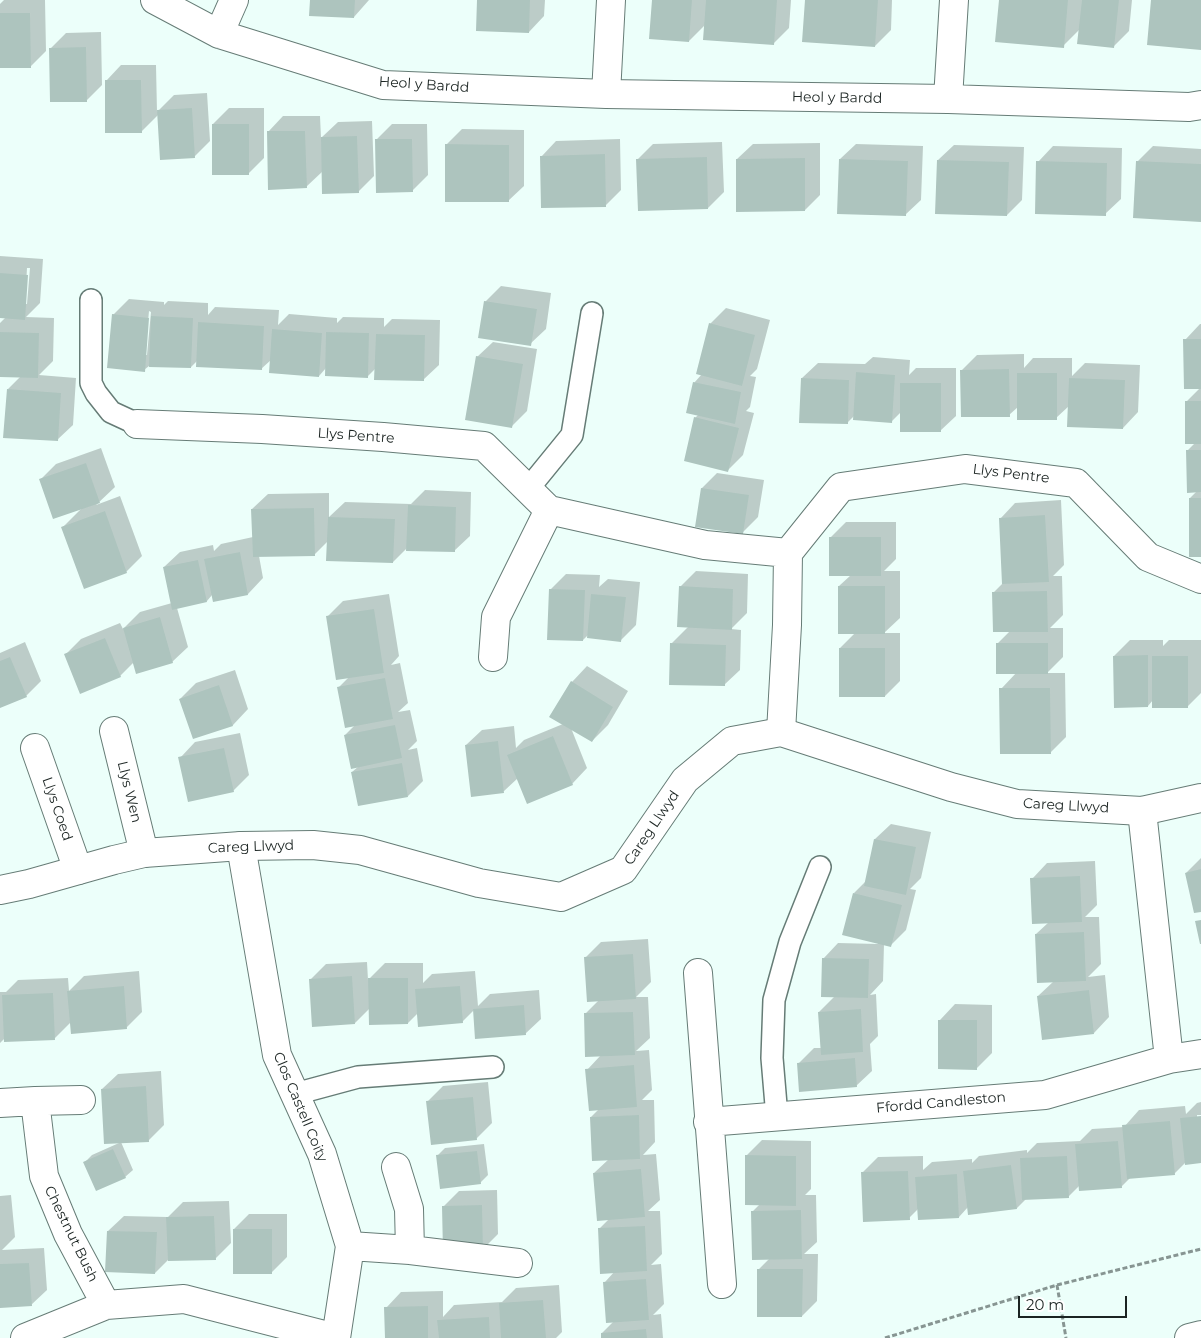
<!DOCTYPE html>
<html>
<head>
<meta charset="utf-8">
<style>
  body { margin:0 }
  #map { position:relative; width:1201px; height:1338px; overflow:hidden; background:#ecfffa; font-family:Montserrat,sans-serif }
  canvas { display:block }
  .scale { position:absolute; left:1018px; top:1296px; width:109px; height:22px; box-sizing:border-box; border:2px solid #1b2422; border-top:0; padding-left:6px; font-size:15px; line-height:18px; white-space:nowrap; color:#1b2422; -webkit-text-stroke:4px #fff; paint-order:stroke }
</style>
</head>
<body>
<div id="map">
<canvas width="1201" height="1338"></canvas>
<div class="scale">20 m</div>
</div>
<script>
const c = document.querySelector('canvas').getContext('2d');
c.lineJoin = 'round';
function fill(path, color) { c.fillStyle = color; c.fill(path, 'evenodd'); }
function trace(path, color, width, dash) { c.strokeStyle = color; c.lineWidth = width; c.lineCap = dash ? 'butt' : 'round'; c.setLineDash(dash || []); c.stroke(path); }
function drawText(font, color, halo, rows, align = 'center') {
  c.font = font + ' Montserrat,sans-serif'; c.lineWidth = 4; c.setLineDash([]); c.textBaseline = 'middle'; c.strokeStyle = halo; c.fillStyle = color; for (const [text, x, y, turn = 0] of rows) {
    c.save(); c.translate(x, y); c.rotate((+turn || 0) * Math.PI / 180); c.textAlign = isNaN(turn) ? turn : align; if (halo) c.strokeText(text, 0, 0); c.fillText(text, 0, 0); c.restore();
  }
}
fill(new Path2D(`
  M4,0H45L46,51L31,66L0,67V4Z
  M311,0H369L354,17Z
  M478,0H545L544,16L529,32Z
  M653,0H791L789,28L773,44L706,24L689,41Z
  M807,0H892L891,30L875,46Z
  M1000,0H1132L1129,31L1114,46L1080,29L1063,46Z
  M101,32L102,85L87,100L51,48L66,33Z
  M121,65H156L157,112L174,95L207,93L210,141L194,157L159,114L142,131L106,81Z
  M229,108H264V158L248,174L213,124Z
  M283,116H320L321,138L338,122L372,121L374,176L358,192L323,171L306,187L268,132Z
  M392,124H427L428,175L412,191L377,139Z
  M462,129L524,130V186L508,201L446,145Z
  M620,139L621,190L606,205L541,157L556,141Z
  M722,142L724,192L708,208L637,160L653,144Z
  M820,143V195L805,210L737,159L753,144Z
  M856,144L923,146L921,200L905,215L840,159Z
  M954,145L1024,147L1022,200L1007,215L938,160Z
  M1053,146L1122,148L1121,199L1105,214L1038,162Z
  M1153,146L1201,149V220L1137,162Z
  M0,256L43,259L40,303L26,317L54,318L53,361L39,375L76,378L73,425L57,440L8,389L21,376H0V323L6,317H0ZM27,268H30L27,304H25Z
  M501,286L551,293L546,329L530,344L485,302Z
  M129,299L164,302V305L168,301L208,303V315L215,307L279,310L278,325L289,314L337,318V323L343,317L384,318V327L392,319L440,320L439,365L423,380L376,368L368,376L326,368L319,376L271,360L261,369L198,360L191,367L149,366L144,370L113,315ZM149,311L151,312L147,355H145Z
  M726,308L770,320L757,369L750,376L756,377L750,407L746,411L754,413L743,455L728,470L695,418L698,415L694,383L702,374L710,324Z
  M1200,324H1201V556L1190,498L1197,491L1187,451L1195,443L1186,402L1200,388L1185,340Z
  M493,342L537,349L527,411L511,427L477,357Z
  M1024,354V368L1033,358H1072V376L1085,363L1140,365L1138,412L1123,428L1069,406L1056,418L1018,407L1009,415L961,371L977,355Z
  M873,357L910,360L909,375L916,368H956V416L940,431L901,412L891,422L854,416L847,423L802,378L818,363L865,364Z
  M101,448L115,487L96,505L120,496L142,556L126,572L63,527L82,508L41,479L56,464Z
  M717,473L764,480L758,517L743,532L696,526L702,488Z
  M425,490L471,492L470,536L454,551L408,547L393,562L328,541L314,555L259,556L263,578L248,594L214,601L212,595L207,601L177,608L188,647L172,662H134L120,676L66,654L81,639L120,623L123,629L140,612L172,603L164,567L180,552L213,545L214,551L221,544L253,537L252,509L268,494L329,493V517L345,502L411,504Z
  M1061,500L1064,565L1053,576H1062L1063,615L1050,628H1063V657L1047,673H1065L1066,737L1050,753L1001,689L1017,672L997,644L1010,631L994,592L1003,583L1000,519L1015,503Z
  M846,522H896V559L884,571H900V618L884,633H900V681L885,696L840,648L855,633L839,586L851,575L830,538Z
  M696,571L748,574L747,613L731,629L741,630L740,670L724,685L671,644L689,626L680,587Z
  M566,574L600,575L599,587L608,579L640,582L636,625L621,640L589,634L583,640L550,590Z
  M389,594L399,656L391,665L400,663L408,703L398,712L410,710L417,741L408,750L417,748L423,781L408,796L352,772L359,766L345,735L355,725L338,688L349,677L327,617L343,601Z
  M1130,640H1163V646L1169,640H1201V693L1188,706L1153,700L1148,706L1114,656Z
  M25,642L41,681L26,696L0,707V653Z
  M587,666L628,691L608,725L592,741L571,728L587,768L572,784L518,778L504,791L472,795L466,745L482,730L514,726L516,748L524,740L563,724L572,682Z
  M235,670L248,709L233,725L194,738L180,699L196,683Z
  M240,733L249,775L233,791L180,758L195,742Z
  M891,824L931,832L921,878L910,889L916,890L906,930L890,946L884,944L883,981L870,995L876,994L878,1036L870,1044L872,1071L856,1086L798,1064L814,1048H821L819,1012L835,996L823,959L838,943L878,944L854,893L866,881L875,839Z
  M1201,858V911L1186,873Z
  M1095,861L1097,905L1085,917H1099L1101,964L1088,977L1105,975L1109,1017L1094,1033L1038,996L1054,981L1036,934L1049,922L1032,879L1047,863Z
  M648,939L651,982L636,997H648L650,1038L636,1051L649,1050L652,1090L642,1100H654L655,1142L643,1155L656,1154L660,1200L648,1211H660L662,1254L651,1265L661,1264L664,1304L653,1315L661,1314L663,1338H602V1333L613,1322L605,1282L615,1271L599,1229L609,1219L594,1173L609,1159L591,1117L599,1109L587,1070L601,1055L585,1014L599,1000L585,958L601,942Z
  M367,962L368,980L385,963H423V983L432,974L475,971L478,1006L490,994L539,990L541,1019L525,1034L474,1010L462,1022L418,1013L408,1023L370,1008L355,1023L310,980L326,964Z
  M139,971L142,1012L126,1028L71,1022L55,1038H5L0,1043V992H6L18,980L68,978L69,991L84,976Z
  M955,1004L992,1005V1053L976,1069L940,1020Z
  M161,1071L164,1125L148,1141L121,1142L133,1170L125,1177L85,1162L92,1155L119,1143L102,1089L118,1074Z
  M488,1082L492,1123L476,1139L428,1101L443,1086Z
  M1201,1102V1115H1197V1117H1201V1162L1185,1163L1174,1174L1130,1178L1121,1187L1080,1185L1068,1197L1026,1199L1017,1208L968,1207L959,1217L918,1209L909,1218L862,1173L878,1157L923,1156V1170L932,1162L972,1159V1163L979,1156L1027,1150V1153L1037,1143L1080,1141L1092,1129L1124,1127L1139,1110L1185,1106L1186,1114L1197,1103Z
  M762,1140L811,1141V1189L805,1195H816L817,1242L804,1254H818L817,1301L802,1316L758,1270L770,1258L753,1211L760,1204L746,1156Z
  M484,1144L488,1175L480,1183L437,1156L445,1148Z
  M497,1190L498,1234L483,1249L443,1207L459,1191Z
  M11,1195L15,1237L2,1250L44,1248L47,1290L31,1305L0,1307V1196Z
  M229,1201L231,1243L215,1259L168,1260L155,1273L108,1231L124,1216L168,1217L183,1202Z
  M249,1214H287V1257L272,1272L234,1229Z
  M559,1285L562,1332L556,1338H386V1308L401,1292L443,1291V1317L454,1305L502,1302L516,1288Z`), '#0003');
fill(new Path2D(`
  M310,0H355L354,18L309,16Z
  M477,0H530L529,33L476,31Z
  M652,0H692L689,42L649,39Z
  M706,0H777L774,45L703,40Z
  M805,0H878L875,47L802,42Z
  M999,0H1068L1064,48L995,42Z
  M1082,0H1119L1114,48L1077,44Z
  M1151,0H1201V50L1147,45Z
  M0,13H30L31,68H0Z
  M86,47L87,102H50L49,48Z
  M105,80H141L142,133H105Z
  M192,108L195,158L160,160L157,110Z
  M212,124H249V175H212Z
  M267,131H305L307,188L268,190Z
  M357,136L359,193L322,194L321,137Z
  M375,139H412L413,192L376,193Z
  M445,144L509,145V202H445Z
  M605,154L606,207L541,208L540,156Z
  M707,157L708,209L638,211L636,159Z
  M805,158V211L736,212V159Z
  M839,159L908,161L906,216L837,214Z
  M937,160L1009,162L1007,216L935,214Z
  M1036,161L1107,163L1106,216L1035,214Z
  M1136,161L1201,164V222L1133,218Z
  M0,273L28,275L25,320L0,318Z
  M484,301L537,309L531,346L478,338Z
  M112,314L149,318L145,372L107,368Z
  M151,316L193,318L191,368L149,367Z
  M198,322L264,326L262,370L196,367Z
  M709,323L755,335L742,386L696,374Z
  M272,329L322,333L319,377L269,373Z
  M0,332L39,333L38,378L0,377Z
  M326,332L369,333L368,378L325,376Z
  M376,334L425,335L424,381L374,380Z
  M1183,339H1201V389H1184Z
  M476,356L523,364L512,428L465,420Z
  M1009,369L1010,417H961L960,370Z
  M856,372L895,375L892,423L853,420Z
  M1017,373H1057V420H1017Z
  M801,378L849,380L848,424L799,423Z
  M1069,378L1125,380L1123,429L1067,427Z
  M693,382L741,392L735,424L686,413Z
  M900,383H941V432H900Z
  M7,389L61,393L58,441L3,438Z
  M1185,401H1201V444H1185Z
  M694,417L739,428L728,472L684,461Z
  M1186,450H1201V492L1187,493Z
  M86,463L100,503L53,519L39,479Z
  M701,488L749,495L743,534L695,527Z
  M1189,498H1201V557H1189Z
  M408,505L456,507L455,552L406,551Z
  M314,508L315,556L253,557L251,509Z
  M105,511L127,573L84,589L61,527Z
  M1045,515L1049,582L1002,584L999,518Z
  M328,517L395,519L393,563L326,561Z
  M829,537H881V576H829Z
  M240,552L248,595L213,602L204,559Z
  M198,560L207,602L172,610L163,567Z
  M679,586L733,589L732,630L677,627Z
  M838,586H885V634H838Z
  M549,589L585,590L583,641L547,640Z
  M1047,591L1048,632H993L992,592Z
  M591,594L626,597L621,642L587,638Z
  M374,609L384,673L336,680L326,616Z
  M160,617L173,663L136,674L123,628Z
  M105,638L121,677L80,694L64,654Z
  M670,643L726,645L725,686L669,685Z
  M996,643H1048V674H996Z
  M839,648H885V697H839Z
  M1148,655V707L1114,708L1113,656Z
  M1152,656H1188V708H1152Z
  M10,657L27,697L0,708V661Z
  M385,678L393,719L345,728L337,687Z
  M571,681L613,707L592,742L549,717Z
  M219,685L233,726L193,739L179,699Z
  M999,688H1050L1051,754H1000Z
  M395,725L402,758L351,769L344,735Z
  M553,736L573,785L527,804L507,755Z
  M498,741L504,793L471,797L465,745Z
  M224,748L234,792L188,802L178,757Z
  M402,763L408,797L358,806L351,772Z
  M874,839L916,847L906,895L864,886Z
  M1201,869V912L1194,913L1185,873Z
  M1080,876L1082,922L1032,924L1030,878Z
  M853,893L902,905L891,947L842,935Z
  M1201,920V944H1200L1195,921Z
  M1084,932L1086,981L1037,983L1035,934Z
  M633,954L636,999L587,1002L584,957Z
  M822,958L869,959L868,998L821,997Z
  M352,976L355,1024L312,1027L309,979Z
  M368,978H408V1024L369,1025Z
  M124,986L127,1029L71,1034L67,991Z
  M460,986L463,1023L418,1027L415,989Z
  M1089,990L1094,1034L1042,1040L1037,996Z
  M53,993L55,1040L4,1042L2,995Z
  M524,1005L526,1035L475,1039L473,1009Z
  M861,1009L863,1052L821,1055L818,1012Z
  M633,1012L635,1055L585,1057L584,1013Z
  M938,1020H977V1070L938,1069Z
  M855,1058L857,1087L799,1092L797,1063Z
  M634,1065L637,1107L589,1111L585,1069Z
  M146,1086L149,1142L104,1144L101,1089Z
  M473,1097L477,1140L431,1145L426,1101Z
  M639,1115L640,1159L592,1161L590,1117Z
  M1201,1116V1163L1185,1165L1180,1118Z
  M1170,1121L1175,1175L1127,1179L1122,1125Z
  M1118,1141L1122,1188L1079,1191L1075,1144Z
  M113,1149L126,1178L96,1191L83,1162Z
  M477,1151L481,1184L440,1189L436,1155Z
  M745,1155L796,1156V1206L745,1205Z
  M1067,1156L1069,1198L1022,1200L1020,1158Z
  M1011,1165L1017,1209L968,1215L963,1171Z
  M641,1169L645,1217L597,1221L593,1173Z
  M908,1171L910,1220L863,1222L861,1172Z
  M957,1174L959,1218L918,1220L915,1177Z
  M482,1205L483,1251L443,1252L442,1206Z
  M801,1210L802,1259L752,1260L751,1211Z
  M214,1216L216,1260L168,1261L166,1217Z
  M645,1226L647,1271L600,1274L598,1228Z
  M233,1229H272V1274H233Z
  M107,1231L157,1232L155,1274L105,1272Z
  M29,1263L32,1306L0,1308V1264Z
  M757,1269H803L802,1317H757Z
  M646,1279L649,1320L606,1323L603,1282Z
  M543,1300L546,1338H501L499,1303Z
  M428,1306V1338H385L384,1307Z
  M489,1317L490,1338H439L437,1320Z
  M646,1329L647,1338H601V1333Z`), '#adc4be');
const service = new Path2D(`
  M91,300V383L96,393L111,412L137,424
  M528,489L572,435L592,313
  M295,1094L358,1077L493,1067
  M777,1117L772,1058L774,1000L790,942L820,867`);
const minor = new Path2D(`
  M155,0L219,34L383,85L606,94L948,99L1189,107L1201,105
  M219,34L234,0
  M606,94L611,0
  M948,99L954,0
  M137,424L262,429L383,437L484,446L549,510L705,545L788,553
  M493,657L496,617L549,510
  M114,731L144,853
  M781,732L787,625L788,553L841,487L965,469L1076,483L1148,557L1201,579
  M35,748L78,870
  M1142,811L1169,1059
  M241,846L277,1055L322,1154L350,1246L336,1338
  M698,973L722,1284
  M35,1101L81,1100
  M0,1103L35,1101L44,1176L68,1234L106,1305
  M708,1122L1045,1095L1169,1059L1201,1054
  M396,1167L409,1209L410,1250
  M350,1246L410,1250L518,1263
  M25,1338L106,1305L184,1299L336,1338
  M1189,1338L1201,1335`);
const tertiary = new Path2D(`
  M0,890L29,884L114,860L144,853L241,846L313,845L360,850L479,883L561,897L623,870L685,780L732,741L781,732L951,787L1017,804L1142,811L1201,798`);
trace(service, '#667c76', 24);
trace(minor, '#667c76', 30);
trace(tertiary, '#667c76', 30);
trace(new Path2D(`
  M1057,1285L1066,1338
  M885,1338L1057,1285L1201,1249`), '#879592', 3, [5, 2.5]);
trace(service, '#fff', 21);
trace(minor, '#fff', 28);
trace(tertiary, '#fff', 28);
drawText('14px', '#1b2422', '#fff', [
  ["Heol y Bardd",424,85,4],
  ["Heol y Bardd",837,98,1],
  ["Llys Pentre",356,436,4],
  ["Llys Pentre",1011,474,7],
  ["Llys Wen",129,792,76],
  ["Careg Llwyd",1066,806,3],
  ["Llys Coed",57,809,71],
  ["Careg Llwyd",652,828,-56],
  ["Careg Llwyd",251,847,-2],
  ["Ffordd Candleston",941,1103,-5],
  ["Clos Castell Coity",300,1107,67],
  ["Chestnut Bush",71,1234,64]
]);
</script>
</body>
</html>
